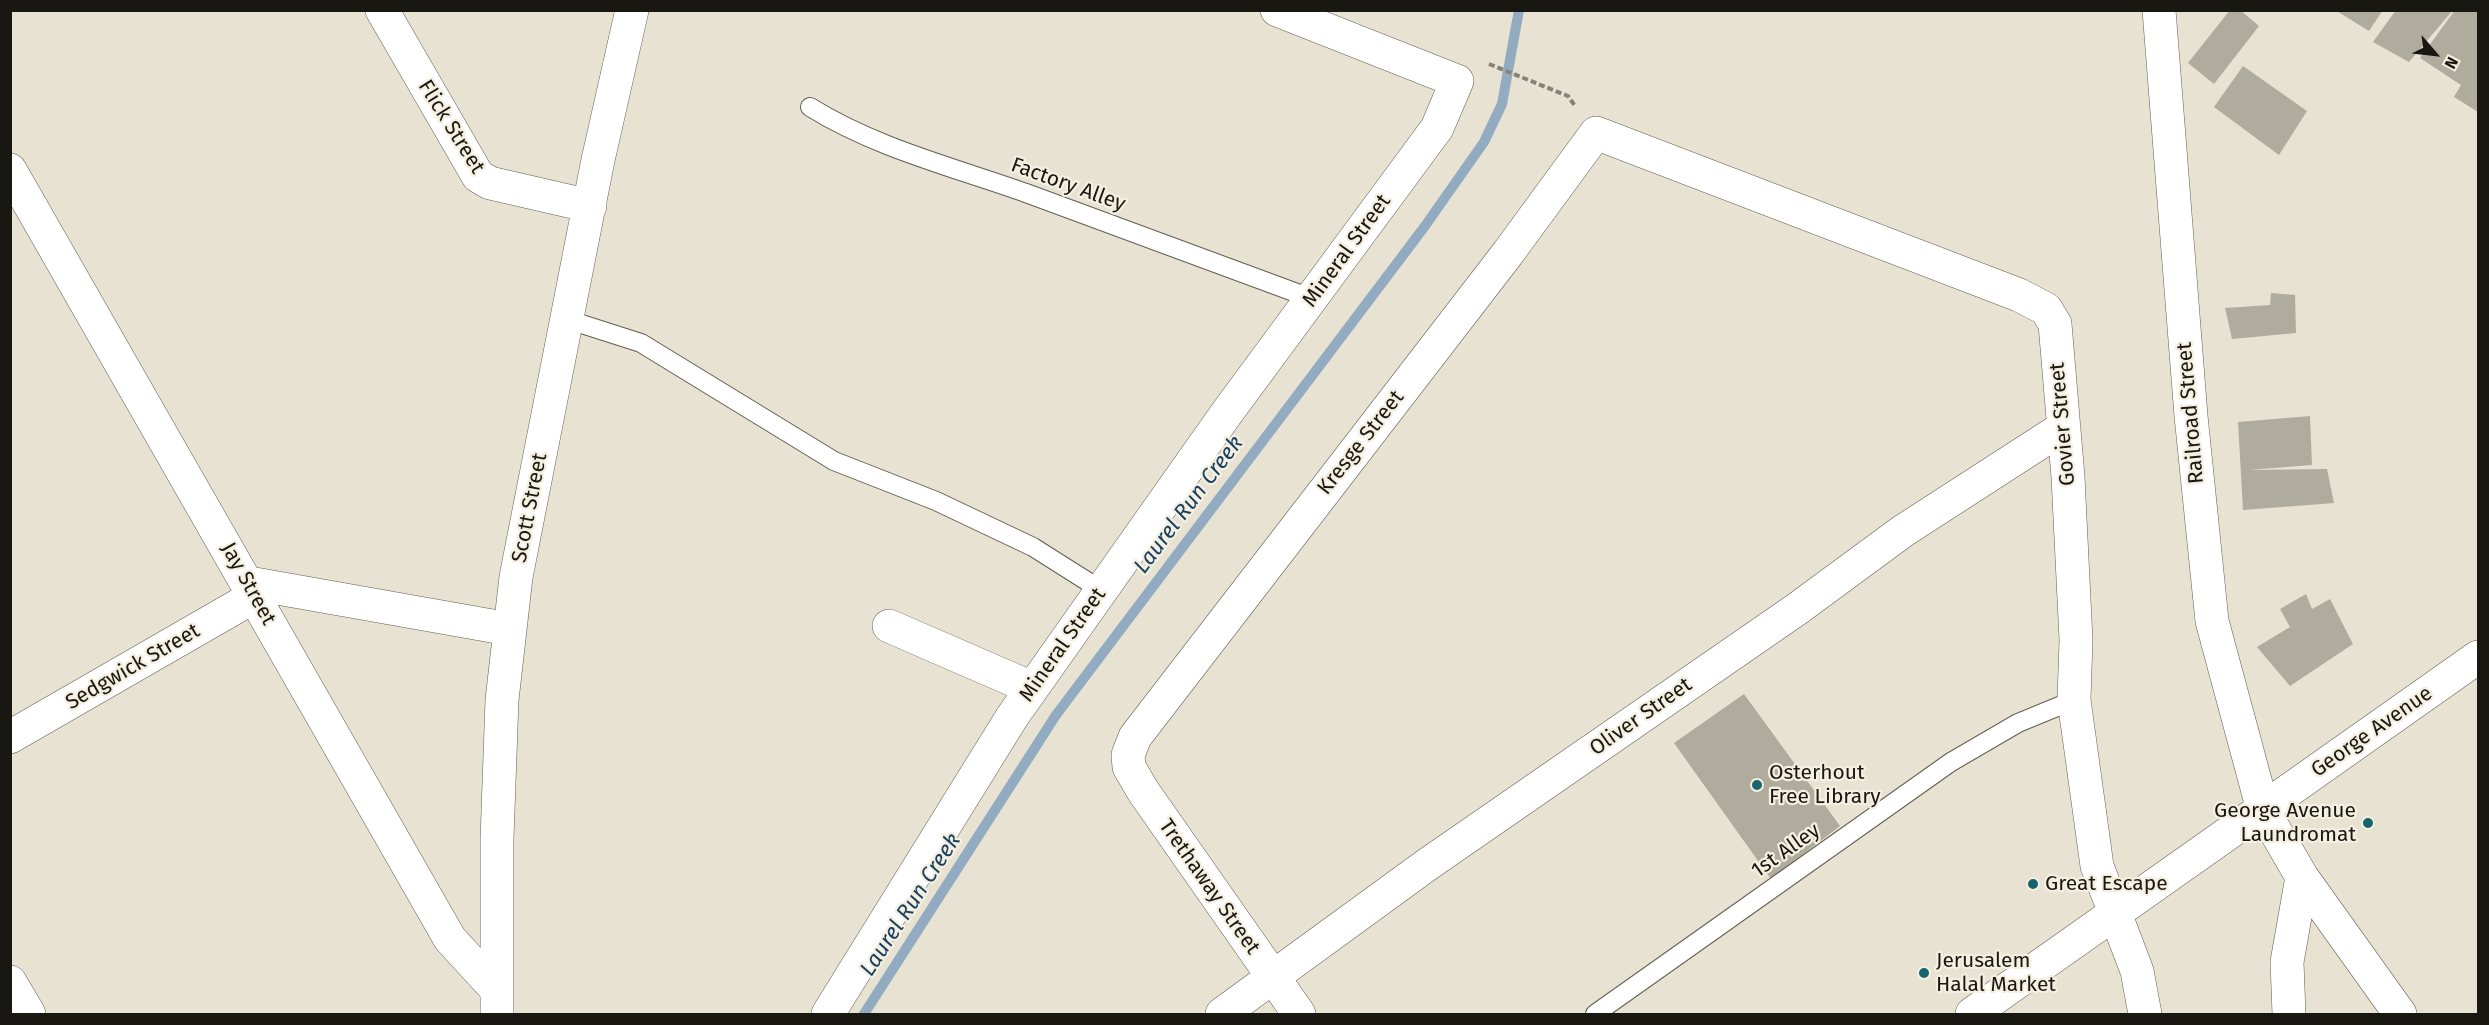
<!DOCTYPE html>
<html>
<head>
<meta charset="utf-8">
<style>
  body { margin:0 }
  #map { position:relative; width:2489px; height:1025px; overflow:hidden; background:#e7e2d2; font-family:"Fira Sans",sans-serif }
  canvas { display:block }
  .frame { position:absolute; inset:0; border:12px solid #191712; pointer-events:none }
  .north { position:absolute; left:2405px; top:24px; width:60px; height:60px; -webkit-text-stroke:4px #f4efe0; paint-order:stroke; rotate:118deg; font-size:16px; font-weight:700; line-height:24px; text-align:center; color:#191712 }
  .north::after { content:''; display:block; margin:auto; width:21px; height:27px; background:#191712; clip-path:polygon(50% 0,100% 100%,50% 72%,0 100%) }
</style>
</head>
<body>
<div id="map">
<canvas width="2489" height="1025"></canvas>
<div class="frame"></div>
<div class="north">N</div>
</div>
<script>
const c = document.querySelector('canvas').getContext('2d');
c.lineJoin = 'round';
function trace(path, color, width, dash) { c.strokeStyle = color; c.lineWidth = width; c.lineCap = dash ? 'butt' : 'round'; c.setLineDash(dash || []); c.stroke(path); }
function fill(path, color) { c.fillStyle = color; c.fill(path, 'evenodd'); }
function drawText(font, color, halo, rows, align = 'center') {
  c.font = font + ' "Fira Sans",sans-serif'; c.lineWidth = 4.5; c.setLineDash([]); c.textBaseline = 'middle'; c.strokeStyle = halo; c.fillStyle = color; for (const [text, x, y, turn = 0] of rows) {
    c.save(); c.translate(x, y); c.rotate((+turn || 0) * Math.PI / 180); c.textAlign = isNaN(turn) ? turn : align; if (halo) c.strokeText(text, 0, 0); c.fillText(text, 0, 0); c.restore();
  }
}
trace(new Path2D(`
  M864,1014L1056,715L1425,226L1484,142L1502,104L1519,10`), '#92abc1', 10);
fill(new Path2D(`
  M2230,10H2240L2259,26L2214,84L2188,63Z
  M2335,10H2383L2369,31Z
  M2396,10H2453L2409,62L2373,42Z
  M2455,10H2478V112L2454,97L2461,85L2420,58Z
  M2243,66L2307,111L2279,155L2214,107Z
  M2271,293L2295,295L2296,333L2232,339L2225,308L2270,305Z
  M2310,416L2312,465L2249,470L2327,469L2334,503L2243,510L2238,422Z
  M2306,594L2312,609L2330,599L2353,644L2290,686L2257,647L2290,627L2280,609Z
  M1744,694L1840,826L1771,879L1674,743Z`), '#b0ac9d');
const service = new Path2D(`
  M810,107C876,148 953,167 1026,193C1122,228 1217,264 1313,299
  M566,319L641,343L834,461L936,501L1033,547L1101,590
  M1595,1014L1951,762L2018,723L2074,700`);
const minor = new Path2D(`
  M382,10L478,176L490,183L590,206
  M2159,10L2191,416L2212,621L2263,810L2302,877L2400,1014
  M10,170L450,939L496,989
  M249,583L509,629
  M889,626L1032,688
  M10,737L255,596
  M10,982L29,1014
  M828,1014L1012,717L1226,414L1437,128L1457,81L1277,10
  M1222,1014L1428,864L1797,609L1903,531L2064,427
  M1299,1014L1143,791L1129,767L1128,755L1135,737L1508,253L1596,133L2019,295L2046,309L2055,324L2068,477L2076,640L2074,700L2097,866L2137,971L2145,1014
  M2289,1014L2287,962L2302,877`);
const tertiary = new Path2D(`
  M497,1014V839L502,700L516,577L598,160L632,10
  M1972,1014L2478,657`);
trace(service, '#625e51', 20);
trace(minor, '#625e51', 34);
trace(tertiary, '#625e51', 34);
trace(new Path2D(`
  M1489,64L1568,96L1575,106`), '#868277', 4, [6, 3]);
trace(service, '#fff', 18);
trace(minor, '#fff', 33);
trace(tertiary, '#fff', 33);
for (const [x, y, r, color] of [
  [1757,785,6,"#17646d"],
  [2368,823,6,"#17646d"],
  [2033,884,6,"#17646d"],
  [1924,973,6,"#17646d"]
]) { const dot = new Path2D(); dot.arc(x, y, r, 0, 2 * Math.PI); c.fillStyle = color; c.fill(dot); trace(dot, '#f4efe0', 2); }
drawText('21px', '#191712', '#f4efe0', [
  ["Flick Street",451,127,58],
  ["Factory Alley",1068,185,20],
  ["Mineral Street",1347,251,-54],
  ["Railroad Street",2191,413,-95],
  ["Govier Street",2063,424,-95],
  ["Kresge Street",1361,443,-52],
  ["Scott Street",530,508,-79],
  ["Jay Street",248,584,61],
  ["Mineral Street",1063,645,-55],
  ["Sedgwick Street",133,667,-30],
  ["Oliver Street",1641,717,-35],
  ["George Avenue",2372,732,-35],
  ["1st Alley",1786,851,-35],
  ["Trethaway Street",1209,887,55]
]);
drawText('21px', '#191712', '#f4efe0', [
  ["Osterhout",1769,773],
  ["Free Library",1769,797],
  ["George Avenue",2356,811,"right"],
  ["Laundromat",2356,835,"right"],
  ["Great Escape",2045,884],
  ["Jerusalem",1936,961],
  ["Halal Market",1936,985]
], 'left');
drawText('italic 22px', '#174061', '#f4efe0', [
  ["Laurel Run Creek",1189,505,-53],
  ["Laurel Run Creek",911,905,-57]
]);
</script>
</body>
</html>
